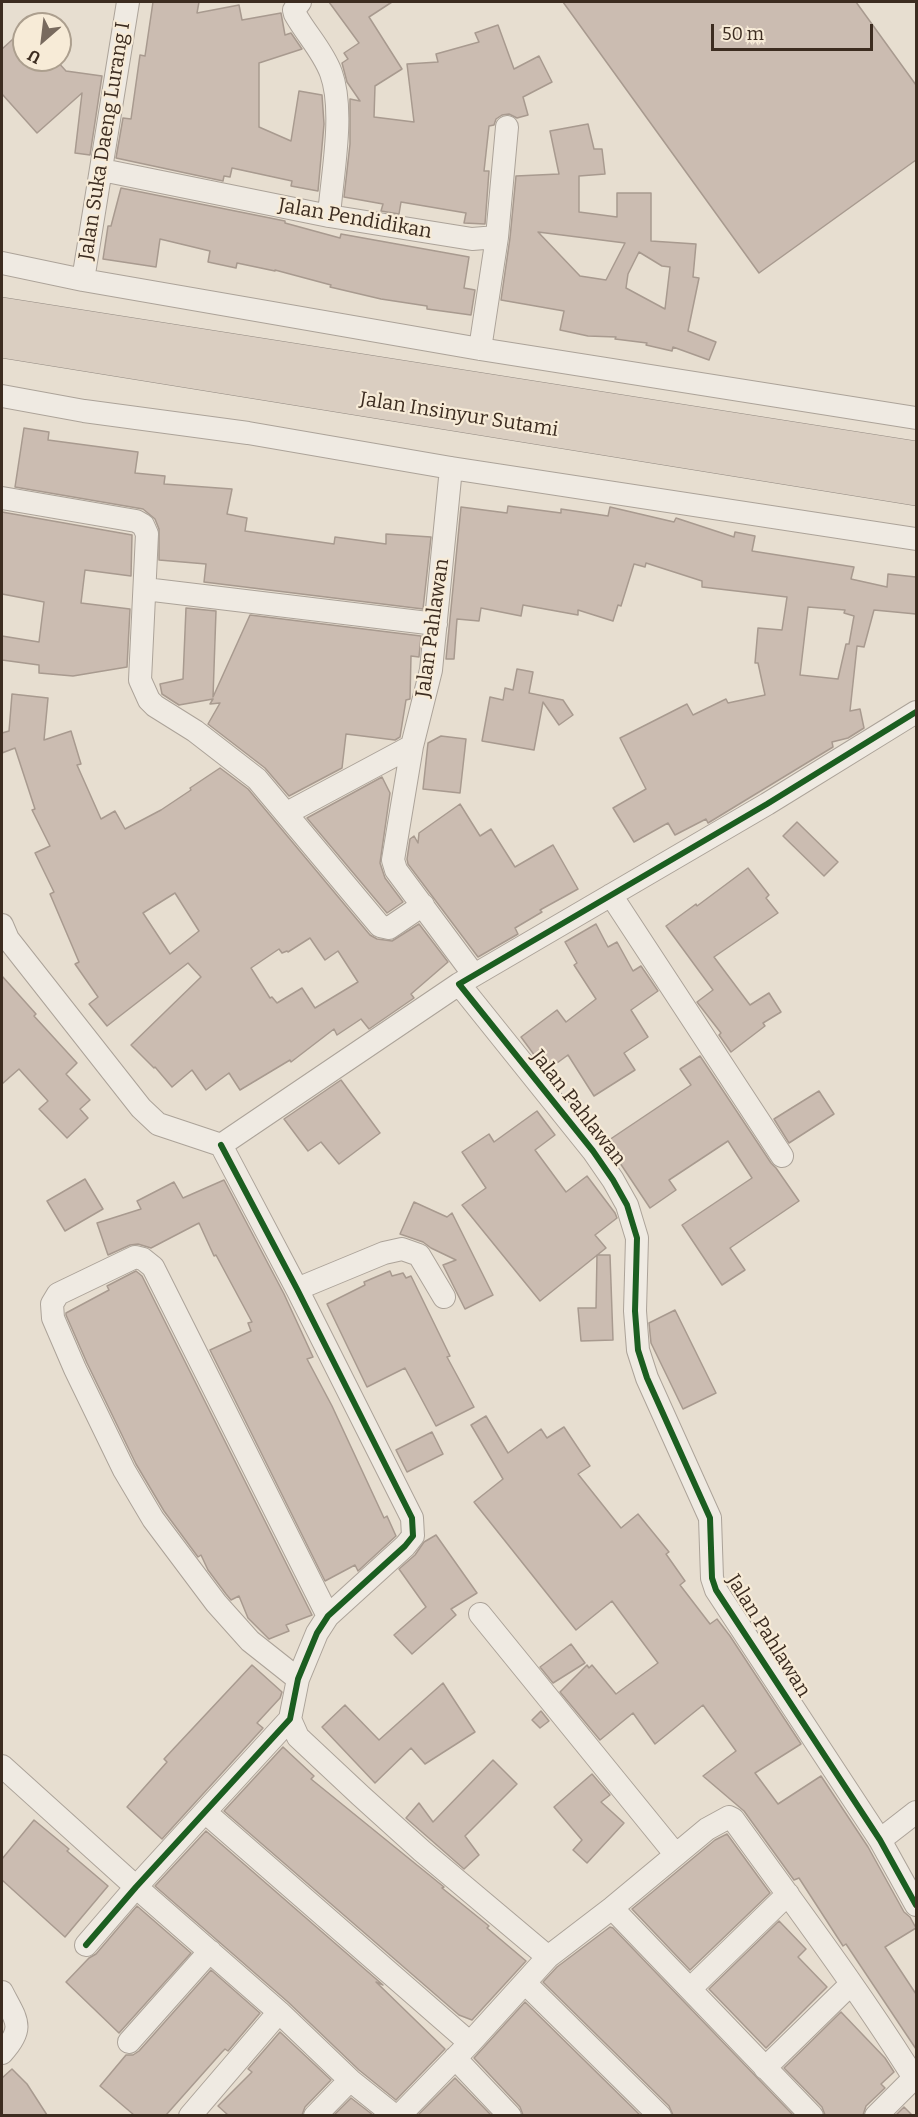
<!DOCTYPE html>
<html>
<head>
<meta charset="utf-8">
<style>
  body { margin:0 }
  #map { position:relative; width:918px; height:2117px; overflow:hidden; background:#e7ded0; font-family:Bitter,serif }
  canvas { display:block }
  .frame { position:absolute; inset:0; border:3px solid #3c2c20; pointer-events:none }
  .north { position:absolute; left:12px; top:12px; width:60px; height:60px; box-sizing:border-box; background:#f7ebd7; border:2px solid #ac9f8e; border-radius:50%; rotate:208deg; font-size:16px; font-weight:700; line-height:24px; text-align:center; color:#3c2c20 }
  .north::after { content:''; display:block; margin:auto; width:21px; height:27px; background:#786a5e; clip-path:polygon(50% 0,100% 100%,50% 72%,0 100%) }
  .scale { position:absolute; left:711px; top:24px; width:162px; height:27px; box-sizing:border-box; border:3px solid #3c2c20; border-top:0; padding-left:8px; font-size:18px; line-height:21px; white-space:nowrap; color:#3c2c20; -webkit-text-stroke:4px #f7ebd7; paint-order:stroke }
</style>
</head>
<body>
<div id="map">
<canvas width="918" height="2117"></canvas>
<div class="frame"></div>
<div class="north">U</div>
<div class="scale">50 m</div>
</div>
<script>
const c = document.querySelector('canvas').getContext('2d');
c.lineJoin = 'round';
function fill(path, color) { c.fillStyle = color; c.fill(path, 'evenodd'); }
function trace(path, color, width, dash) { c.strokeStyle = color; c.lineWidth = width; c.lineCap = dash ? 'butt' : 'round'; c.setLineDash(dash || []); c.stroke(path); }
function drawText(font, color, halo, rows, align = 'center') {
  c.font = font + ' Bitter,serif'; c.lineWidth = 4.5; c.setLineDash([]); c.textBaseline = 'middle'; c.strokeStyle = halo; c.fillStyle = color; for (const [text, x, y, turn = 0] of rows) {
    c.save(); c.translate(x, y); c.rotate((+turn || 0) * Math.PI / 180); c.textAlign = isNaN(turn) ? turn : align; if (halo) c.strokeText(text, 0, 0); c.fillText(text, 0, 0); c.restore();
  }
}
const building = new Path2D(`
  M153,2H199L197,13L239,5L242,20L281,13L285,35L291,33L302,49L259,63V127L291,141L299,91L322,95L324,124L318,191L291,186L292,181L232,168L230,177L224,176L223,181L116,158L123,118L131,119L140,55L145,56Z
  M329,2H392L369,17L402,69L375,86L374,117L414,122L407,64L438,62L436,54L479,42L475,33L498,25L514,69L539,56L552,82L523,97L528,115L517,118L509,114L502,115L496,119L494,125L489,126L484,171H489L485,224L464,223L466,213L401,202L399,214L381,211L383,204L344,197L350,144V99L360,101L347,82L342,63L348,59L344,53L359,43Z
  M563,2H856L916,85V160L759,273Z
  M24,29V60H56L66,71L102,76L90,155L75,153L82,93L37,133L2,94V49Z
  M588,124L594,149H602L605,174L579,176V212L617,217V193H651V241L696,244L693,277L699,278L688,331L716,342L709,360L673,347L672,351L646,345L647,343L615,339L616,337L588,336L560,330L564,311L501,300L510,238L516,176L559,174L550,131ZM538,232L625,243L606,280L580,276ZM639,252L662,266L670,267L665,309L626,288L628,274Z
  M121,188L285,221V223L340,238L341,234L469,257L464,288L475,290L471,315L427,309V306L381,299L330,287L331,285L275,270V271L237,263L236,268L208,262L210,251L160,239L156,267L103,259L108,226H111Z
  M24,428L49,432L48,440L138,452L135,473L165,476L164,484L232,489L227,514L247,518L245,531L334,544L335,537L386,544V534L431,537L423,609L204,582L206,564L159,560V529L155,519L143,509L15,487Z
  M508,506L561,513V509L608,516L610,507L674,522L676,518L734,537L735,532L755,536L752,551L854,567L851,579L887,587L888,574L916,577V614L874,610L864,647L857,646L850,711L860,709L864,728L848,738L832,742L833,747L708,823L706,819L675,835L668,823L634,842L613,808L646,789L620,738L687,704L693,715L726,699L728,703L765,695L758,663H755L758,628L782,630L787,597L702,587V581L646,563L645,567L634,564L621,606L618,605L613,621L578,610V615L523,605L521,616L481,608L479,621L457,619L454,659H446L461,507L507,513ZM808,607L845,610L844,613L854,616L849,644H846L838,679L800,675Z
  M2,512L132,535L131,576L85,570L81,603L130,609L127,667L73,676L39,673V665L2,660V636L39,642L44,602L2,594Z
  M186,608L216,611L213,697L250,615L421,636L419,657L411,656L410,699L406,700L400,737L395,740L346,734L342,768L289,796L265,768L208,724L220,703L210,704L213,699L179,705L162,694L160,684L183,679Z
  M517,669L533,672L529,693L563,700L573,715L559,725L543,702L534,750L482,741L490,697L503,700L505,688L513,690Z
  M12,694L48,698L44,740L71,731L81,764L77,765L101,819L115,811L125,829L161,810L191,790L190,788L220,768L248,789L370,935L377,939L392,941L419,924L448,962L411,994L414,998L369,1029L361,1019L337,1035L334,1029L291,1062L290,1060L240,1090L229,1073L206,1090L192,1070L172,1087L155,1067L154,1068L131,1045L201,977L188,963L107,1026L89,1004L98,997L75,964L79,962L50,894L54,892L35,853L50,846L32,810L35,809L15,748L2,753V733L9,731ZM175,893L199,931L170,954L143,913ZM310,938L325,960L338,951L358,982L315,1008L302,988L277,1003L272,997L270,998L251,968L279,949L282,953L287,951L288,952Z
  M441,736L466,739L460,793L423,789L428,743Z
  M382,777L390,793L380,863L385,878L403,902L387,913L307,818Z
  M460,804L480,836L491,829L515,867L553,845L578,889L540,910L542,912L515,928L518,934L478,957L408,864L407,859L410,839L414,836L418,843L419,833Z
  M797,822L838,862L824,876L783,836Z
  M748,868L769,895L766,898L778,913L714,957L750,1005L769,993L781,1012L763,1023L765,1026L731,1052L719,1035L721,1033L697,1002L713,990L666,926L696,904L697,906Z
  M596,924L608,947L617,942L633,971L641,966L658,991L631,1010L648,1037L624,1053L635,1070L594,1096L568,1055L546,1071L521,1037L557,1010L566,1022L596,999L574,965L577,963L565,942Z
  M2,976L36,1014L34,1016L77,1063L66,1074L90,1100L80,1109L88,1118L67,1138L39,1109L48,1101L19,1069L2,1084Z
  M700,1056L771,1163L776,1168L799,1201L730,1248L745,1270L722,1285L682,1225L752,1178L728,1141L669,1180L676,1190L650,1208L606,1142L691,1085L680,1069Z
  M341,1080L380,1133L339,1164L321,1142L308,1151L284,1119Z
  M819,1091L834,1114L789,1143L774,1119Z
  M537,1111L555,1135L535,1150L566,1192L587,1176L615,1213L617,1218L595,1235L606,1248L540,1301L462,1205L486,1188L462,1152L489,1134L494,1142Z
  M85,1179L103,1209L65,1231L47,1201Z
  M224,1180L284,1294L313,1357L307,1359L332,1406L384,1518L387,1516L396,1536L358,1571L355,1565L325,1581L210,1350L251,1331L248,1323L252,1322L216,1255L214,1256L199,1223L151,1248L138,1244L130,1245L108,1255L97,1223L141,1209L137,1201L174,1182L183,1198Z
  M414,1202L447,1217L452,1213L493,1295L465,1309L443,1265L456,1260L431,1248L423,1242L400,1234Z
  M597,1255H610L613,1340L581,1341L578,1308H596Z
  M136,1271L142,1276L312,1615L286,1625L289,1631L269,1639L248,1618L239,1596L231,1600L226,1594L208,1570L201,1555L198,1557L164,1511L136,1464L87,1363L66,1315V1313L109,1290L107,1286Z
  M390,1271L392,1276L403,1273L406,1278L411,1276L450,1356L447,1357L474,1407L436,1426L405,1368L367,1387L327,1304L365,1285L364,1282Z
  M675,1310L716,1393L683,1409L651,1343L649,1323Z
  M486,1416L508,1453L541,1429L547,1438L564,1427L590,1466L578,1474L621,1528L638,1514L669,1552L666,1554L685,1581L680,1585L710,1624L717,1619L730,1636L801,1744L755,1773L778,1804L821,1776L868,1847L904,1912L910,1917L916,1928L885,1947L916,1994V2049L846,1944L843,1946L799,1878L794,1880L744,1811L703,1776L736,1751L703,1705L655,1744L633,1713L600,1740L560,1692L587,1665L589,1668L592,1665L616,1694L658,1663L612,1601L576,1630L474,1502L503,1479L471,1425Z
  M432,1432L443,1454L407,1472L396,1450Z
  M436,1535L477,1593L451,1609L456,1615L412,1654L394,1635L426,1607L399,1569L415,1555L424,1542Z
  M571,1644L585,1663L553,1683L540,1667Z
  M252,1665L282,1692L280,1698L257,1723L263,1728L162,1839L127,1807L167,1762L164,1759Z
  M443,1683L475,1732L425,1764L411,1748L375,1783L322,1727L345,1705L379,1740Z
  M541,1711L549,1721L540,1728L532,1720Z
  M283,1747L314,1776L311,1779L444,1887L442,1888L489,1926L487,1928L526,1961L472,2020L459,2015L224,1811Z
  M493,1760L517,1784L465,1836L479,1855L464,1869L406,1818L419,1803L433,1822Z
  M592,1774L610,1795L601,1802L624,1823L587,1863L573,1850L582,1840L554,1807Z
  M34,1820L69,1849L67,1851L108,1886L65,1937L2,1880V1859Z
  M206,1831L383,1985L376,1982L445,2049L396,2100L359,2070L288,2002L155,1886Z
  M727,1834L770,1893L690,1970L632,1909L715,1840Z
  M137,1906L191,1953L119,2033L66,1982L89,1958L96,1954Z
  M779,1921L806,1949L798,1957L827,1987L766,2048L709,1989Z
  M610,1927L613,1928L793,2115H673L669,2106L543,1982L557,1967Z
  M211,1970L260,2013L228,2051L225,2049L222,2052L166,2115H134L100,2086L126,2055H133L139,2051Z
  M525,2002L640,2115H523L520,2107L474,2058Z
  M841,2012L885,2058L894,2072L881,2084L885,2088L866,2106L863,2115H825L822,2107L784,2068Z
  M280,2032L331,2080L305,2107L302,2115H228L218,2106L252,2072L248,2069Z
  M12,2069L27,2084L47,2115H2V2078Z
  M455,2078L491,2115H418Z
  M351,2098L373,2115H334Z
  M904,2107L912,2115H896Z`);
fill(building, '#cbbcb1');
trace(building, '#a89a8f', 1.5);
const minor = new Path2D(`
  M300,2L294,10L295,14C306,34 323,51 331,73C345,111 332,175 329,216
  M102,170L329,216L472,239L497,237L480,349
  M497,237L507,127
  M2,263L83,280L480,349L916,418
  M83,280L128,2
  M2,396L84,411L248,433L451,468L916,539
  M451,468L431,670L412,746L393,860L396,870L474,975
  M2,498L136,521L143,525L147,534L140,680L149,700L155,706L195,731L257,779L380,926L389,928L423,905
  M145,589L436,624
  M916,712L767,804L459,984L593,1151L613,1180L627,1205L637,1238L635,1311L638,1350L647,1378L710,1518L712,1578L716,1590L880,1840L916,1905
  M287,813L412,746
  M611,895L782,1156
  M2,925L8,939L141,1108L158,1124L221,1145
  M221,1145L459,984
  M297,1289L384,1253L402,1249L419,1255L444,1297
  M480,1614L676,1855
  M298,1679L250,1641L216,1603L153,1519L124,1470L75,1369L53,1318L52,1304L58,1294L135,1257L143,1259L153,1267L328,1616
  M290,1719L298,1737L361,1796L422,1851L548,1957
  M2,1766L136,1887L279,2012L350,2080L395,2116
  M205,1812L470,2043
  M880,1840L916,1812
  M612,1908L812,2116
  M86,1945L136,1887L290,1719L298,1679L317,1633L328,1616L405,1546L413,1536L412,1518L297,1289L221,1145
  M525,1983L660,2116
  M690,1989L788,1894
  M2,1992C16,2020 26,2027 2,2053
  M129,2042L210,1951
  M455,2058L510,2116
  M765,2068L851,1984
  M190,2116L279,2012
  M315,2116L350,2080
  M399,2116L470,2043L548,1957L612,1908L707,1829L729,1817L733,1819C795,1905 860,1991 916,2081
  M876,2116L914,2078`);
const highway = new Path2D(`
  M2,314L916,458
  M2,341L916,489`);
trace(minor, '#aca399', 24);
trace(highway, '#928980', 34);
trace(minor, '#efeae2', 22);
trace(highway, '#dacec1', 33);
trace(new Path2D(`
  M916,712L767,804L459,984L593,1151L613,1180L627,1205L637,1238L635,1311L638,1350L647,1378L710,1518L712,1578L716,1590L880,1840L916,1905
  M86,1945L136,1887L290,1719L298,1679L317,1633L328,1616L405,1546L413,1536L412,1518L297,1289L221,1145`), '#1b5e20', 6);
drawText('20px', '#3c2c20', '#f7ebd7', [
  ["Jalan Suka Daeng Lurang I",105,141,-81],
  ["Jalan Pendidikan",355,219,10],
  ["Jalan Insinyur Sutami",459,415,9],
  ["Jalan Pahlawan",433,628,-82],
  ["Jalan Pahlawan",578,1108,52],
  ["Jalan Pahlawan",768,1636,58]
]);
</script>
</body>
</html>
